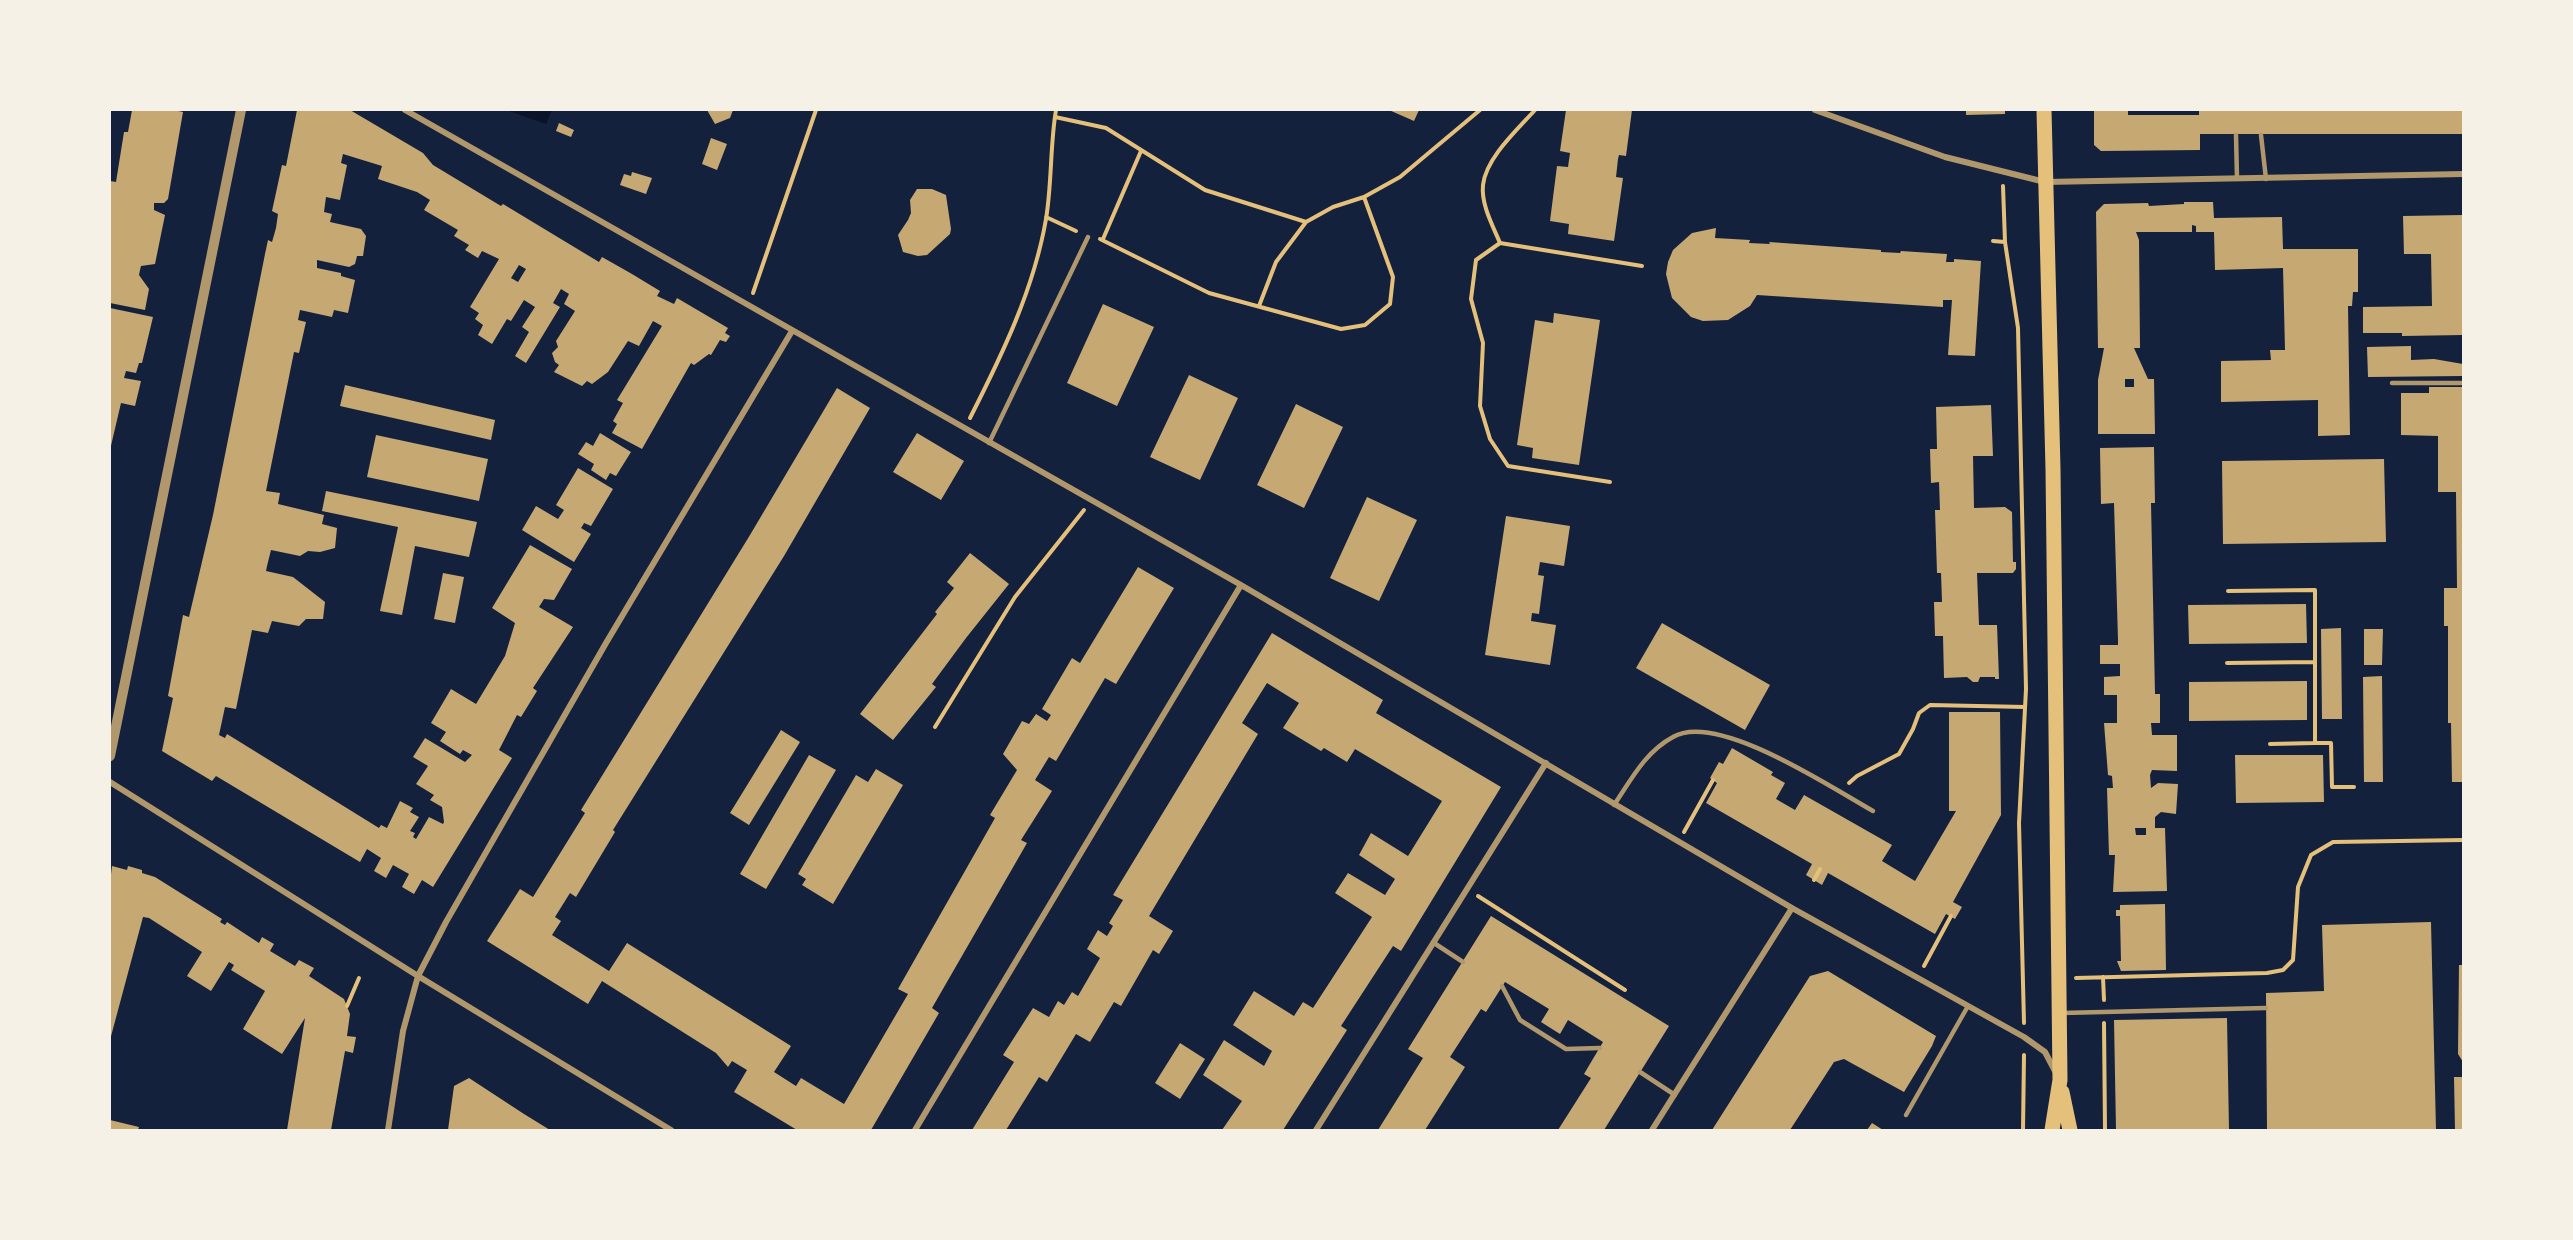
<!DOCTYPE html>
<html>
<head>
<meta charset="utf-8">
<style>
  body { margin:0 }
  #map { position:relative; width:2573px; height:1240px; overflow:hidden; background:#14213d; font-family:Inter,sans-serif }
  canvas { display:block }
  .frame { position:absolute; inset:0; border:111px solid #f6f1e7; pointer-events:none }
</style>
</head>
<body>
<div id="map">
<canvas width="2573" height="1240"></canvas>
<div class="frame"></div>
</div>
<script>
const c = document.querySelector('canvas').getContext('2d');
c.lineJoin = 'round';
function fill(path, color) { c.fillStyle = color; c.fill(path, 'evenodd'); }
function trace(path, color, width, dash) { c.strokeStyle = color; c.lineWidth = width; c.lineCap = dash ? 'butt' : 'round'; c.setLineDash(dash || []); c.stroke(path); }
fill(new Path2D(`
  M506,110H552L546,124Z`), '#0b132b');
fill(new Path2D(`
  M132,110H174L183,112L168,199L164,203H154V210L165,215L155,264L141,266L140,270L139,275L149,289L145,310L110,303V181L116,182L124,132H128Z
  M297,110H350L423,153L433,165L501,206L503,204L599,262L602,257L632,274L660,291L657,296L674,304L677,298L728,328L725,333L730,336L726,342L720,340L711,355L709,354L694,365L691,363L642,449L612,433L617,424L613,421L623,403L617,400L662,326L653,321L639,346L628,341L608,372L592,384L587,381L582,386L554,372L559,365L555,362L552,353L558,347L556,341L575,311L564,304L569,294L561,289L553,303L560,307L526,363L515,356L529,332L522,327L535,307L524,300L511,321L507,319L492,344L478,335L483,325L475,319L479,313L470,307L499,259L482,251L478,258L465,250L469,245L454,236L458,230L424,210L430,200L417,192L378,179L382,166L343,154L341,163L347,165L340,200L326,197L324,212L332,214L330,222L361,229L366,236L363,256H357L355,264L349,267L317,260V268L341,273V276L355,280L348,313L334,310L332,317L300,310L298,320L306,322L299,353L294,352L266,491L280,493L278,504L324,515L322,524L337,528L335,548L320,552L308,551L300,556L271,550L267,566L266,571L293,577L325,602L323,619H306L299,626L272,621L268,633L252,630L236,709L225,707L219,735L225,738L227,734L379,828L381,825L387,828L400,801L413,808L410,812L419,817L410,831L415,833L413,837L416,839L429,817L443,824L444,822L442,807L430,800L434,795L416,784L428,766L413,757L425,738L465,762L472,755L463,750L460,754L440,741L446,732L431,723L451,689L476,704L505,656L515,623L492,608L530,545L572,569L554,600L544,599L539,607L573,627L533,688L537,691L521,717L517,715L499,750L512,758L433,887L422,880L414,894L402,887L409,874L393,865L386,878L374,871L381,858L367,849L360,862L216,776L212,781L162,751L173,698L168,696L183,615L189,617L213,515L265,254L268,240L272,242L276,228L278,214L272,211L282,165L286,166ZM519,265L526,269L518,282L511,278Z
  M707,110H733L730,118L715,124Z
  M1389,110H1419L1414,121Z
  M1566,110H1632L1626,156L1619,155L1618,159L1616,177L1623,178L1614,241L1568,234L1569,224L1550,221L1557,166L1568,167L1570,153L1560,151Z
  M1966,110H2005V114L1966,115Z
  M2094,110H2128V115H2199V110H2463V134H2200V150L2101,151L2094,145Z
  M559,123L574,130L571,137L556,131Z
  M711,138L727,144L717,170L702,164Z
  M632,172L652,178L646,194L620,185L624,174L631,176Z
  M917,189H932L946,195L951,229L950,234L927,255L918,256L903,252L898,235L908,220L911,213L910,200Z
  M2184,202H2213L2214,218L2282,217L2283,249H2358V292H2353L2352,306H2348L2350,435L2318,436V400L2221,402V361L2271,360L2270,350H2285L2283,268L2215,270L2214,232H2196V226L2192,225V232H2136L2139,240L2140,348H2134L2148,379H2154L2155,434H2098V380L2104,348H2098L2096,212L2104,204L2148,203L2149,206L2184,204ZM2125,379H2134V387H2125Z
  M2463,215V335L2402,336V333H2363V307L2432,306L2431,254H2404L2403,216Z
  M1716,228L1715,238L1750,240L1749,243L1770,244L1769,242L1881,250V252L1900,253L1901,251L1947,254L1946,262H1954V259L1981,261L1975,356L1948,355L1952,300H1943V307L1757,295L1750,306L1728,320L1703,321L1691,317L1672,298L1666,274L1668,262L1673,250L1692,233Z
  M1103,304L1154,327L1117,406L1067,383Z
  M110,308L153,317L142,363H139L136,373L126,371L124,378L141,381L135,406L121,403L110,450Z
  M1554,313L1600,320L1579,465L1532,458L1533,448L1517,445L1535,320L1553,323Z
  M2411,346V360L2434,359L2463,364V376L2368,377L2367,347Z
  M1189,375L1238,398L1200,480L1150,457Z
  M345,385L495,420L491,440L340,406Z
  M2429,387H2463V782H2452L2451,723H2448V626H2444V588H2457L2456,492H2438V436L2401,435V393H2429Z
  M837,388L870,408L784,556L613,830L615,832L576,897L570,893L555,917L561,921L552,935L609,971L627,943L791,1046L774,1072L796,1086L801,1078L844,1104L908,994L898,989L995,818L990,815L1017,770L1003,754L1022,721L1029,724L1036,714L1047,721L1051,715L1042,709L1072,658L1080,663L1138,567L1174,588L1116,684L1105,678L1056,761L1049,757L1035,780L1052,791L1021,840L1027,843L932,1008L939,1013L871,1130H797L734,1092L747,1070L732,1061L728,1067L716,1053L602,981L588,1004L487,941L520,889L533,897L585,813L581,810L750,535Z
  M1296,404L1343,427L1304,508L1257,485Z
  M1991,405L1993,456H1973L1974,508L2005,507L2012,512L2013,562H2016V569L2013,573H1977L1979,625H1997L1999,679H1995V677H1980L1978,682H1973L1967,677L1944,678L1943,636H1935L1934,602H1942L1941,573H1937L1935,510H1940L1939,482L1931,483L1930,449H1937L1936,407Z
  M600,433L631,452L616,476L610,473L606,480L591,470L594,464L578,454L586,442L593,446Z
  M917,433L964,461L941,500L893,472Z
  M376,435L488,459L479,501L367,477Z
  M2154,447L2155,503H2151L2155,694H2160V723H2151L2152,735H2177V771L2152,770L2150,775L2151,788L2158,783L2178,784L2176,814L2161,812L2155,817V828H2165L2167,891L2113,892L2115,855H2109L2107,788H2113L2112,776L2108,775L2104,723H2117V695H2104V677L2120,676V664H2100V645H2118V640L2114,503L2101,504L2100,448ZM2135,828H2146V835H2136Z
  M2384,459L2386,542L2223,544L2222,461Z
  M578,468L613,489L591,526L584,523L583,525L581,528L591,534L574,562L522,530L536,506L558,519L564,510L556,505Z
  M326,491L477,522L469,557L415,546L402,615L380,611L398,527L322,511Z
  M1367,497L1417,520L1379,601L1330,578Z
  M1506,516L1570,526L1564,566L1540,562L1538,575L1544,576L1539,614L1532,613L1531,621L1556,625L1550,665L1485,655Z
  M970,553L1009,584L966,638L932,684L936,687L893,740L860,714L937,614L935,612L954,588L947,582Z
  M443,573L464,577L455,623L434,619Z
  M2306,604L2307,643L2189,644L2188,605Z
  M1662,623L1770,685L1745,730L1636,668Z
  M2341,628L2342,719H2322L2321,629Z
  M2364,629H2383L2382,665H2364Z
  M1272,633L1383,700L1376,713L1501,787L1401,951L1393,946L1341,1026L1347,1030L1283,1130H1222L1242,1101L1203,1075L1224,1040L1264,1066L1272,1051L1233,1025L1254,991L1294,1016L1303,1002L1313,1008L1372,917L1335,893L1348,873L1385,895L1395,879L1359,855L1371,833L1408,856L1442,801L1355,749L1347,762L1324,748L1321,751L1283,728L1299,703L1267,683L1242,723L1258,734L1149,916L1173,931L1159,954L1153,950L1121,1006L1114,1002L1090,1042L1076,1034L1047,1082L1039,1077L1006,1130H972L1014,1062L1003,1055L1033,1008L1049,1017L1058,1001L1064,1005L1072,992L1078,996L1100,958L1087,949L1098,930L1107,936L1113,926L1109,923L1123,900L1113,895Z
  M2382,676L2383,782H2364L2363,677Z
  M2307,681V720L2189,721V682Z
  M1949,712H2000L2001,815L1953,902L1962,907L1955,919L1946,914L1935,934L1828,873L1822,885L1806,875L1812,864L1706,803L1717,783L1710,778L1719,762L1723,764L1732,748L1773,772L1771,775L1785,783L1776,799L1795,810L1804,795L1892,845L1882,861L1915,881L1956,811H1949Z
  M781,730L800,742L749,825L730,813Z
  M809,755L836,770L766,889L740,874Z
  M2235,755H2323L2324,802L2236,803Z
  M876,769L903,785L833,904L802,885L806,879L798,874L856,775L868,782Z
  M112,866L127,870L128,866L142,870V873L155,877L222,919L220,922L225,925L227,922L259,943L262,937L274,944L270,951L295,966L299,960L314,968L309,976L344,999L350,1014L347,1036L356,1037L353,1053L345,1051L331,1130H287L305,1018L282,1054L243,1029L265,991L231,970L234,965L229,962L211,991L187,976L202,952L149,918L143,917L110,1040V883Z
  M2165,904L2166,970L2121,971L2117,961H2121L2120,916H2116V910H2120V905Z
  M1491,916L1669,1026L1604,1130H1558L1591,1078L1584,1074L1603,1042L1568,1020L1560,1034L1541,1022L1549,1009L1505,982L1486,1012L1481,1009L1450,1057L1465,1067L1425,1130H1378L1423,1058L1408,1049Z
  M2431,922L2436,1130H2267L2266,993L2324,991L2322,925Z
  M2459,965H2463V1062L2458,1054Z
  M1828,971L1936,1036L1932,1046L1904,1092L1844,1059L1834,1062L1790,1130H1712L1810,976Z
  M2227,1018L2229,1130H2116L2114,1020Z
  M1180,1043L1205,1059L1180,1099L1155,1083Z
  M2454,1077H2463V1130H2455Z
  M469,1078L524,1114L550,1130H448L454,1086Z
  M110,1120L139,1127L138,1130H110Z
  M1872,1123L1883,1130H1867Z`), '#c6a872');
trace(new Path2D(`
  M1535,110C1517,130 1486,158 1483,185C1481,205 1493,226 1500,243L1642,266
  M1055,117L1106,128L1205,190L1306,222L1333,207L1364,197L1400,177L1480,110
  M2003,186L2005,242L2018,328L2026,689L2019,823L2024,1023
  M1046,217L1076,231
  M1100,239L1209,293L1341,329L1365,325L1390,304L1393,277L1364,197
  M1103,239L1141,151
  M1993,241L2005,242
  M1500,243L1476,260L1471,299L1483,343L1480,406L1490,439L1508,466L1610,482
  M753,293L816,110
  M1259,306L1276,262L1306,222
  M970,418C1002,355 1034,289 1046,219C1052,183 1050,145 1056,110
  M2228,591L2315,590V743H2331L2332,787H2354
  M2227,663L2315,662
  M935,727L1015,597L1084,510
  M2270,744L2315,743
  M1849,783L1857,776L1899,754L1913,729L1919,713L1930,705L2025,707
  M1684,832L1713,780
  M1814,880L1820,869
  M1478,896L1625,990
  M1924,966L1951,916
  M2103,977L2104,1000
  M2076,978L2267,973L2283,970L2293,960L2298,887L2311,855L2333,842L2464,840
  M347,1006L359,978
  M2104,1023L2105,1130
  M2023,1130L2024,1055`), '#e5c07b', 4);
trace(new Path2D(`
  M2236,135L2237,179
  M2261,135L2266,179
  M2392,383H2464
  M989,443L1088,237
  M1614,805C1631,780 1645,752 1673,737C1717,711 1832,788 1873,811
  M1434,943L1463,962
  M1502,986L1520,1020L1566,1049L1600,1048
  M2062,1013L2266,1008
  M1640,1072L1675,1095
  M1906,1115L1968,1006`), '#b1986c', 4.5);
trace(new Path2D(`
  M405,110L1241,585L1792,908L2024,1037L2045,1052L2055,1071
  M1815,110L1945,157L2045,182L2464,174
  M110,782L418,976L671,1130
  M388,1130L403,1031L418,976L446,922L606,643L792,331
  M915,1130L1241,585
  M1316,1130L1546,763
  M1652,1130L1792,908`), '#b1986c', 6);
trace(new Path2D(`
  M110,756L241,110`), '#b1986c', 10);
trace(new Path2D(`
  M2044,110L2053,469L2060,1080L2052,1130
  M2062,1092L2070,1130`), '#e5c07b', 15);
</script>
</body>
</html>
